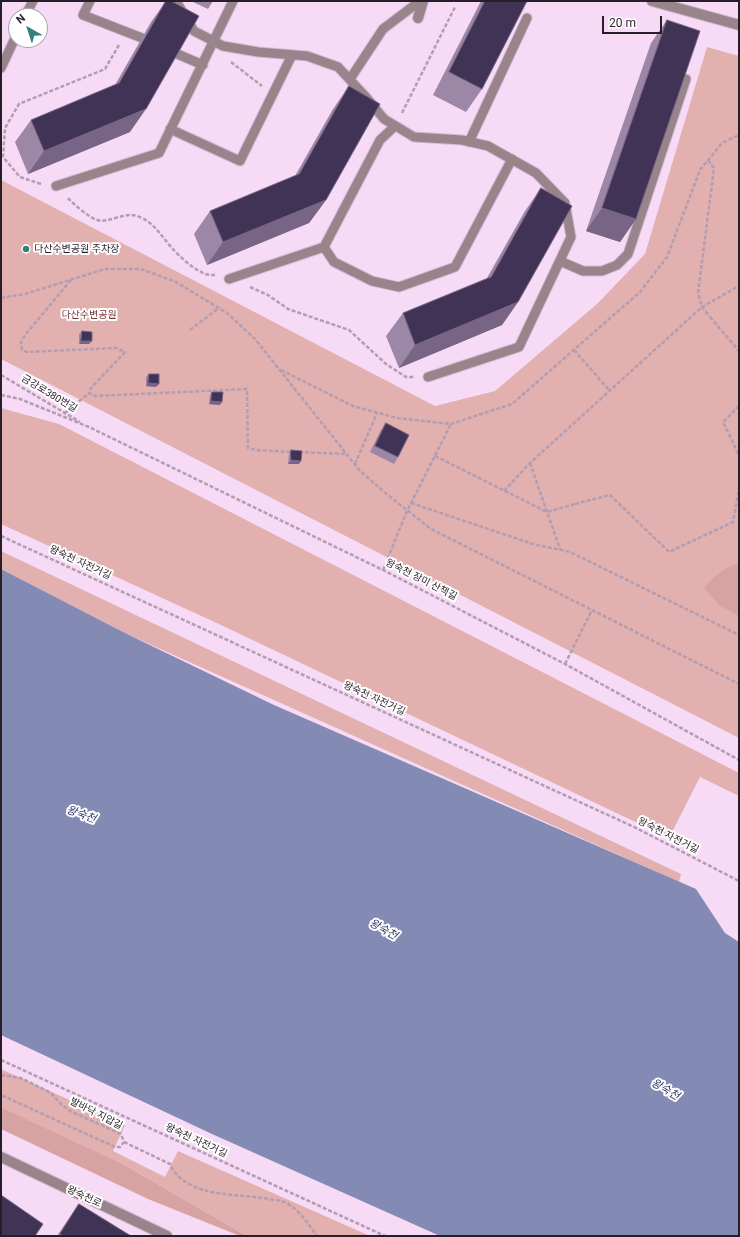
<!DOCTYPE html>
<html>
<head>
<meta charset="utf-8">
<style>
  body { margin:0 }
  #map { position:relative; width:740px; height:1237px; overflow:hidden; background:#f7dbf6; font-family:Roboto,sans-serif }
  canvas { display:block }
  .frame { position:absolute; inset:0; border:2px solid #281e27; pointer-events:none }
  .north { position:absolute; left:8px; top:8px; width:40px; height:40px; box-sizing:border-box; background:#fff; border:1px solid #a9a5a9; border-radius:50%; rotate:321deg; font-size:11px; font-weight:700; line-height:16px; text-align:center; color:#281e27 }
  .north::after { content:''; display:block; margin:auto; width:14px; height:18px; background:#367f81; clip-path:polygon(50% 0,100% 100%,50% 72%,0 100%) }
  .scale { position:absolute; left:602px; top:16px; width:60px; height:18px; box-sizing:border-box; border:2px solid #281e27; border-top:0; padding-left:5px; font-size:12px; line-height:14px; white-space:nowrap; color:#281e27; -webkit-text-stroke:3px #fff; paint-order:stroke }
</style>
</head>
<body>
<div id="map">
<canvas width="740" height="1237"></canvas>
<div class="frame"></div>
<div class="north">N</div>
<div class="scale">20 m</div>
</div>
<script>
const c = document.querySelector('canvas').getContext('2d');
c.lineJoin = 'round';
function fill(path, color) { c.fillStyle = color; c.fill(path, 'evenodd'); }
function trace(path, color, width, dash) { c.strokeStyle = color; c.lineWidth = width; c.lineCap = dash ? 'butt' : 'round'; c.setLineDash(dash || []); c.stroke(path); }
function drawText(font, color, halo, rows, align = 'center') {
  c.font = font + ' Roboto,"Noto Sans KR",sans-serif'; c.lineWidth = 4; c.setLineDash([]); c.textBaseline = 'middle'; c.strokeStyle = halo; c.fillStyle = color; for (const [text, x, y, turn = 0] of rows) {
    c.save(); c.translate(x, y); c.rotate((+turn || 0) * Math.PI / 180); c.textAlign = isNaN(turn) ? turn : align; if (halo) c.strokeText(text, 0, 0); c.fillText(text, 0, 0); c.restore();
  }
}
fill(new Path2D(`
  M707,47L739,56V738L1,359V180L435,406L495,391L597,304L645,254Z
  M1,408L59,424L739,773V796L700,777L669,838L221,625L1,524Z
  M1,551L681,874L679,882L127,634L1,569Z
  M1,1069L125,1125L113,1151L165,1177L178,1151L370,1236H247L121,1163L1,1107Z`), '#e2b0af');
fill(new Path2D(`
  M739,563V616L719,605L704,588C715,575 723,569 739,563Z
  M1,1107L121,1163L247,1236H240L148,1199L1,1129Z`), '#d7a3a2');
fill(new Path2D(`
  M1,569L127,634L274,705L696,889L725,933L739,942V1236H440L212,1134L1,1035Z`), '#838bb4');
const service = new Path2D(`
  M90,1L83,15L142,38
  M176,1L194,31L223,46L258,52L307,56L338,67L366,97L384,119L414,137L462,140L488,146L536,173L565,203L571,237L519,347L428,377
  M25,16L33,1
  M175,53L203,65
  M1,68L16,36
  M350,79L383,29L420,1
  M170,129L240,161L292,55
  M469,142L527,18
  M56,186L159,153L233,1
  M324,247L334,262L372,281L399,287L455,267L512,159
  M560,261L583,271H602L617,265L628,254L686,79
  M229,279L324,247L380,140L395,126`);
const minor = new Path2D(`
  M418,18L423,1`);
const tertiary = new Path2D(`
  M652,1L739,25
  M1,1157L167,1236`);
trace(service, '#d2b9d1', 11);
trace(minor, '#d2b9d1', 12);
trace(tertiary, '#d2b9d1', 12);
trace(new Path2D(`
  M231,62L262,86
  M402,113L455,7
  M708,160L714,168L698,293L702,307L710,317
  M41,184L20,177L3,157L5,128L19,104L105,69L119,45
  M68,198C73,204 90,218 97,220C111,224 125,209 142,218C156,225 162,237 172,248C180,257 192,268 203,273C207,275 211,275 215,275
  M71,280L25,335L21,342L22,350L27,352L116,348L125,352L91,388L89,393L95,396L247,389L248,448L256,450L292,452
  M250,287L268,295L288,309L349,330L386,364L406,377H414
  M1,298L25,294L105,269H141L176,282L227,313L255,339L360,471L389,496L431,529L739,684
  M190,330L219,308
  M574,350L610,391
  M281,370L353,406L397,418L451,424L512,404L640,292L667,257L700,170L722,143L739,135
  M1,375L80,422
  M1,395L20,399L89,427L383,570L565,664L739,760
  M739,406L723,422L739,455
  M65,413L89,393
  M299,452L347,454
  M435,456L547,512L575,504
  M530,463L560,549
  M355,464L377,413
  M504,491L530,463L702,307L739,286
  M411,503L533,544L570,552L739,635
  M1,536L634,827L739,881
  M383,570L407,511L451,424
  M565,664L592,610
  M1,1060L385,1236
  M1,1075L21,1078L51,1093L61,1104L70,1111L121,1134L124,1142L120,1147H115L1,1095
  M124,1142L170,1164C174,1174 182,1180 191,1185C215,1197 242,1194 268,1199C274,1200 281,1200 286,1203C299,1209 309,1225 317,1236`), '#b39db2', 2.5, [4, 2]);
trace(service, '#99848c', 9);
trace(minor, '#99848c', 10);
trace(tertiary, '#99848c', 10);
trace(new Path2D(`
  M710,317L739,351
  M575,504L610,495L669,552L733,522L739,489`), '#b39db2', 2.5, [4, 2]);
fill(new Path2D(`
  M166,1L130,132L28,174L15,142L31,120L115,85L151,22Z
  M191,1H213L208,9Z
  M481,1H527L482,89L466,112L433,95Z
  M667,20L636,219L620,242L586,231L651,43Z
  M349,86L326,200L309,223L207,265L194,234L210,211L295,176L333,109Z
  M541,188L518,302L502,325L399,368L386,336L403,313L487,278L525,211Z
  M82,331L89,344H79V334Z
  M149,374L156,387L146,386V377Z
  M212,392L220,405L209,404L210,395Z
  M386,423L398,457L394,464L370,452L381,430Z
  M291,450L299,464H288L289,454Z
  M79,1204L131,1236H57Z`), '#9c87a6');
fill(new Path2D(`
  M146,109L130,132L28,174L44,151Z
  M326,200L309,223L207,265L223,242Z
  M602,208L636,219L620,242L586,231Z
  M518,302L502,325L399,368L415,345Z
  M81,341H92L89,344H79Z
  M148,383L159,384L156,387L146,386Z
  M211,401L222,402L220,405L209,404Z
  M291,460L301,461L299,464H288Z`), '#786586');
const building = new Path2D(`
  M166,1H171L199,16L146,109L44,151L31,120L119,83Z
  M485,1H527L482,89L449,72Z
  M667,20L700,31L636,219L602,208Z
  M349,86L380,104L326,200L223,242L210,211L299,174Z
  M541,188L572,206L518,302L415,345L403,313L491,277Z
  M82,331L92,332V341H81Z
  M149,374H159V384L148,383Z
  M212,392H223L222,402L211,401Z
  M386,423L409,435L398,457L375,446Z
  M291,450L302,451L301,461L291,460Z
  M1,1195L43,1224L35,1236H1Z
  M79,1204L131,1236H63L60,1234Z`);
fill(building, '#413356');
trace(building, '#786586', 1);
for (const [x, y, r, color] of [
  [26,249,4,"#367f81"]
]) { const dot = new Path2D(); dot.arc(x, y, r, 0, 2 * Math.PI); c.fillStyle = color; c.fill(dot); trace(dot, '#fff', 1.5); }
drawText('10px', '#281e27', '#fff', [
  ["다산수변공원 주차장",34,249]
], 'left');
drawText('10px', '#763537', '#fff', [
  ["다산수변공원",89,315]
]);
drawText('10px', '#281e27', '#fff', [
  ["금강로380번길",49,394,31],
  ["왕숙천 자전거길",80,563,25],
  ["왕숙천 장미 산책길",421,580,27],
  ["왕숙천 자전거길",374,699,25],
  ["왕숙천 자전거길",668,836,27],
  ["발바닥 지압길",96,1114,27],
  ["왕숙천 자전거길",196,1141,25],
  ["왕숙천로",84,1197,25]
]);
drawText('italic 11px', '#2c3267', '#fff', [
  ["왕숙천",81,815,20],
  ["왕숙천",383,930,29],
  ["왕숙천",665,1090,30]
]);
</script>
</body>
</html>
